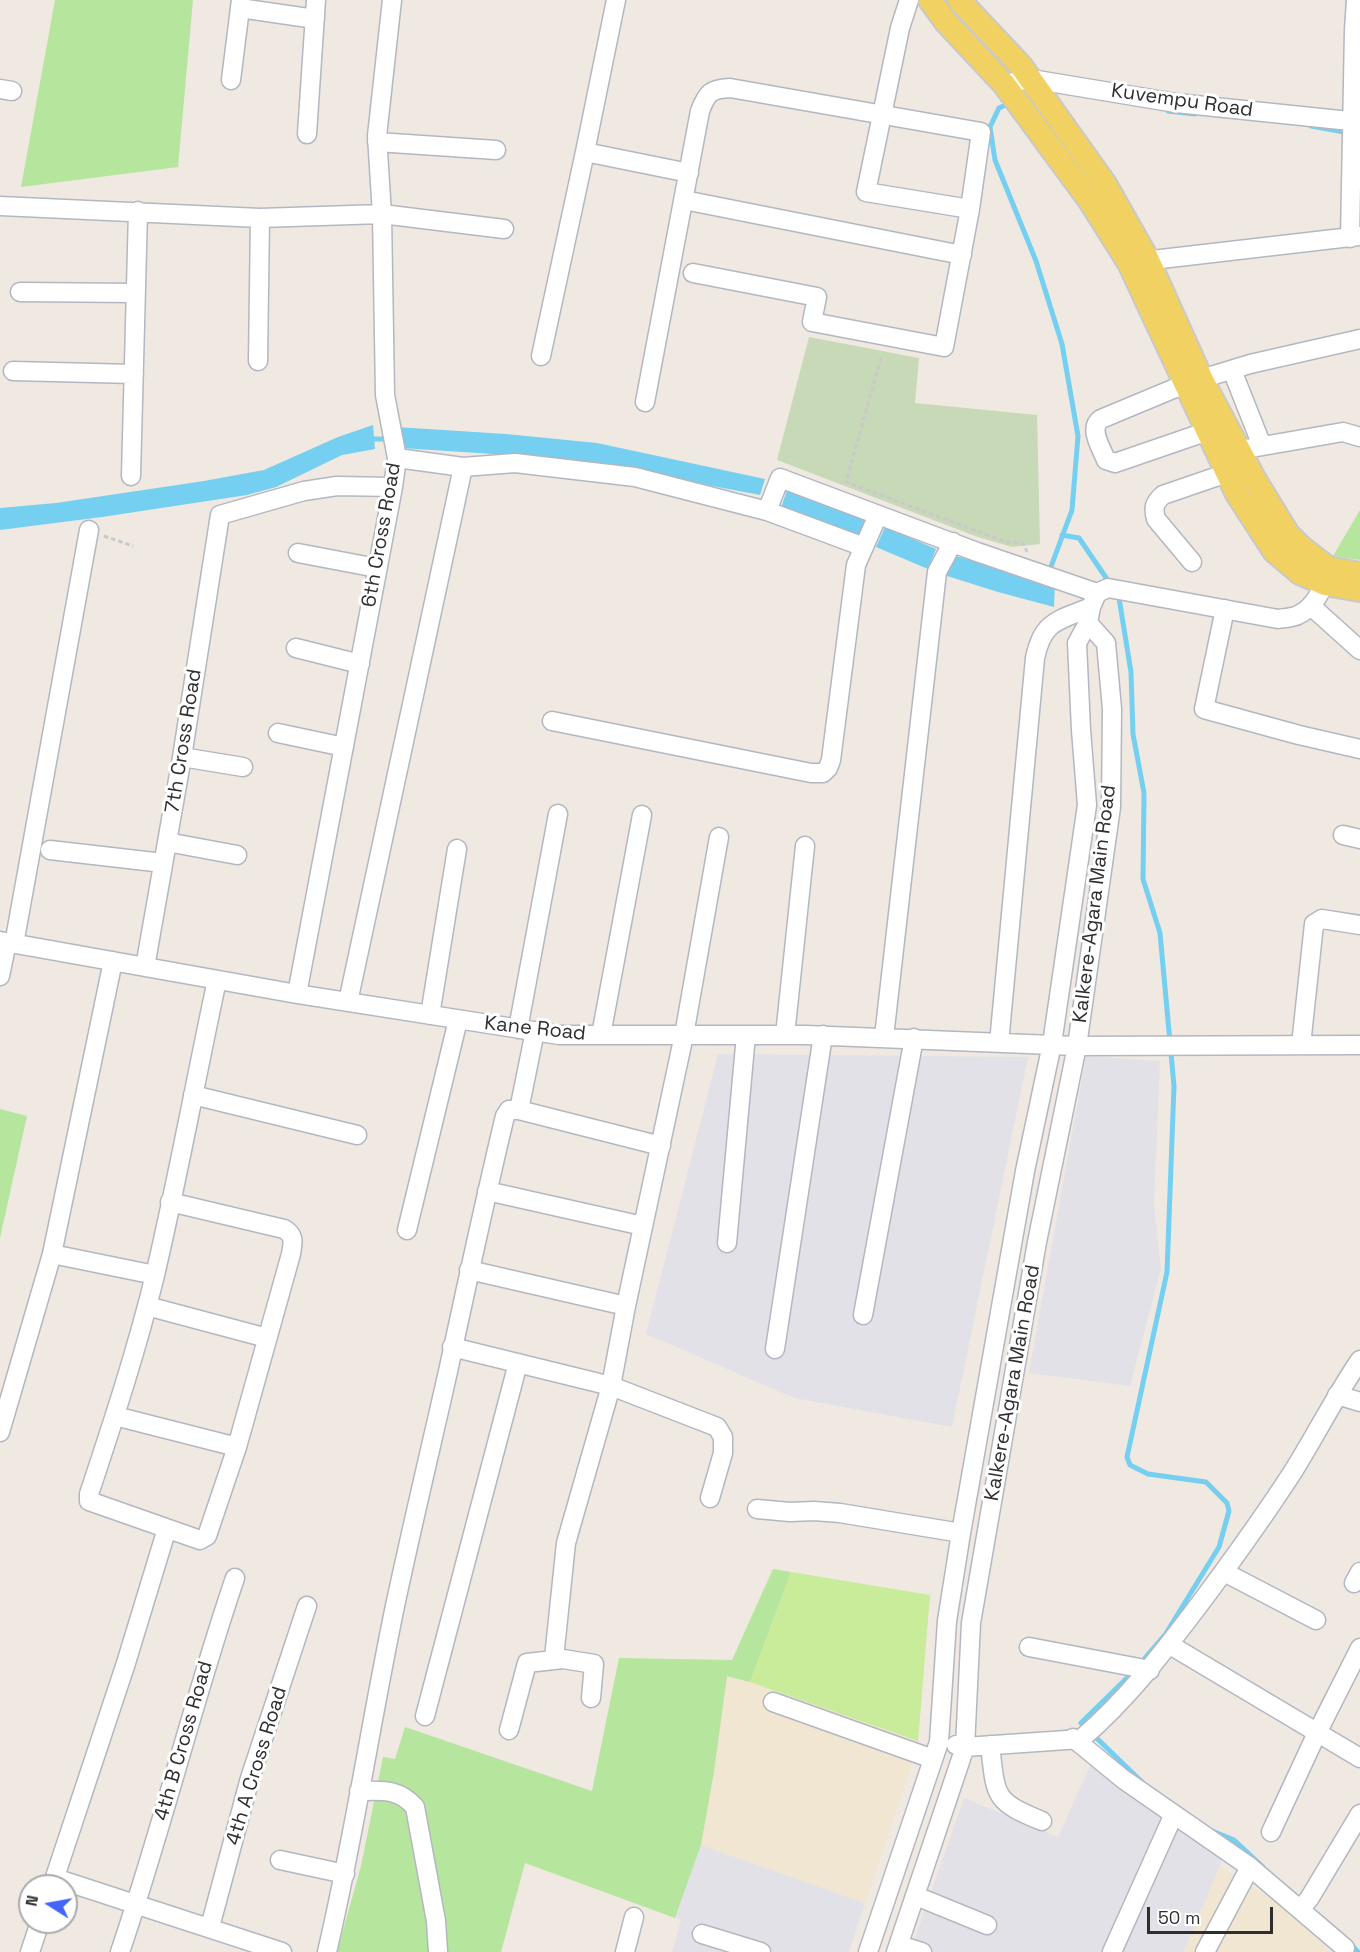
<!DOCTYPE html>
<html>
<head>
<meta charset="utf-8">
<style>
  body { margin:0 }
  #map { position:relative; width:1360px; height:1952px; overflow:hidden; background:#efe9e1; font-family:"Space Grotesk",sans-serif }
  canvas { display:block }
  .north { position:absolute; left:18px; top:1874px; width:60px; height:60px; box-sizing:border-box; background:#fff; border:2px solid #ababab; border-radius:50%; rotate:281deg; font-size:16px; font-weight:700; line-height:24px; text-align:center; color:#2e2e2e }
  .north::after { content:''; display:block; margin:auto; width:21px; height:27px; background:#4264fb; clip-path:polygon(50% 0,100% 100%,50% 72%,0 100%) }
  .scale { position:absolute; left:1147px; top:1907px; width:126px; height:27px; box-sizing:border-box; border:3px solid #2e2e2e; border-top:0; padding-left:8px; font-size:18px; line-height:21px; white-space:nowrap; color:#2e2e2e; -webkit-text-stroke:4px #fff; paint-order:stroke }
</style>
</head>
<body>
<div id="map">
<canvas width="1360" height="1952"></canvas>
<div class="north">N</div>
<div class="scale">50 m</div>
</div>
<script>
const c = document.querySelector('canvas').getContext('2d');
c.lineJoin = 'round';
function fill(path, color) { c.fillStyle = color; c.fill(path, 'evenodd'); }
function trace(path, color, width, dash) { c.strokeStyle = color; c.lineWidth = width; c.lineCap = dash ? 'butt' : 'round'; c.setLineDash(dash || []); c.stroke(path); }
function drawText(font, color, halo, rows, align = 'center') {
  c.font = font + ' "Space Grotesk",sans-serif'; c.lineWidth = 6; c.setLineDash([]); c.textBaseline = 'middle'; c.strokeStyle = halo; c.fillStyle = color; for (const [text, x, y, turn = 0] of rows) {
    c.save(); c.translate(x, y); c.rotate((+turn || 0) * Math.PI / 180); c.textAlign = isNaN(turn) ? turn : align; if (halo) c.strokeText(text, 0, 0); c.fillText(text, 0, 0); c.restore();
  }
}
fill(new Path2D(`
  M718,1054L1028,1057L952,1427L794,1398L646,1334Z
  M1086,1056L1160,1061L1154,1204L1161,1269L1130,1386L1029,1373Z
  M1090,1766L1222,1854L1220,1866L1184,1952H910L964,1798L1058,1837Z
  M701,1845L865,1903L849,1952H672L681,1920L675,1918Z`), '#e3e1e8');
fill(new Path2D(`
  M773,1569L930,1595L918,1746L865,1903L701,1845L714,1772L727,1676Z
  M1220,1866L1316,1928L1338,1952H1184Z`), '#f0e6d1');
fill(new Path2D(`
  M55,0H193L178,167L21,187Z
  M1360,510V560L1333,556Z
  M0,1109L27,1116L0,1238Z
  M773,1569L791,1572L750,1682L727,1676L714,1772L701,1845L675,1918L525,1863L501,1952H337L361,1866L383,1757L395,1759L405,1727L592,1791L619,1658L732,1660Z`), '#b6e59e');
fill(new Path2D(`
  M809,337L919,358L915,403L1037,415L1040,544L1012,547L975,536L777,460Z`), '#c8d9b8');
fill(new Path2D(`
  M791,1572L930,1595L918,1741L750,1682Z`), '#c9ec9a');
fill(new Path2D(`
  M373,425L375,449L342,455L276,487L247,495L102,517L0,530V508L56,503L204,481L264,470L338,437Z
  M396,427L506,434L597,443L765,479L760,495L570,459L401,448Z
  M788,487L868,519L857,538L781,508Z
  M885,527L936,549L928,569L876,547Z
  M952,555L1055,583L1054,607L998,592L944,575Z`), '#75cff0');
trace(new Path2D(`
  M1012,102L999,108L990,127L995,160L1036,261L1062,344L1078,436L1072,510L1049,572
  M1168,111L1195,114
  M1311,126L1350,133
  M369,439H390
  M1062,535L1079,538L1111,585
  M1116,593L1119,598L1131,672L1133,734L1144,793L1143,879L1160,933L1174,1086L1167,1272L1127,1457L1130,1465L1148,1474L1206,1482L1227,1503L1229,1511L1219,1547L1165,1635L1140,1664
  M1134,1671L1081,1723L1142,1782
  M1212,1831L1234,1840L1263,1867
  M1349,1942L1358,1952`), '#75cff0', 5);
const minor = new Path2D(`
  M616,0L585,152L689,173
  M240,8L315,19
  M231,80L241,0
  M1004,84L1031,79L1176,103L1360,122
  M0,89L12,91
  M307,134L316,0
  M377,142L496,150
  M684,200L962,255
  M0,206L260,218L382,214L504,229
  M1350,238L1354,30L1356,0
  M1135,262L1360,236
  M693,273L817,297L812,322L944,347L970,209L866,192L900,28L909,0
  M20,292L136,293
  M541,356L585,152
  M258,361L260,218
  M1232,370L1262,446
  M13,371L134,374
  M645,402L700,111C707,93 710,89 730,88L981,132L970,209
  M1208,431L1115,463L1106,460C1101,447 1088,428 1101,419L1185,384L1250,364L1360,339
  M1227,455L1240,450L1343,432L1360,437
  M397,458L463,467L515,463L635,477L767,511L864,547
  M131,476L138,211
  M767,511L780,478L977,552L1097,593
  M298,553L377,568
  M1192,562L1156,519C1153,508 1154,503 1163,495L1227,473
  M1311,606L1360,650
  M1225,609L1204,709L1299,735L1360,749
  M296,648L360,664
  M552,721L811,773H823L828,768L831,760L856,565L878,515
  M278,733L344,747
  M182,757L243,767
  M1343,835L1360,839
  M167,842L237,855
  M50,850L163,863
  M0,941L297,994L559,1035H806L1077,1046L1360,1045
  M14,944L89,530
  M145,967L182,757L220,515L304,491L337,486L393,487
  M0,976L7,942
  M297,994L393,487L397,458L385,395L382,214L377,136L392,0
  M348,1002L463,467
  M430,1015L457,849
  M518,1029L558,814
  M601,1035L642,815
  M785,1035L805,846
  M884,1037L937,572L953,542
  M999,1043L1035,658C1043,620 1058,621 1091,607
  M1301,1045L1314,924L1322,919L1360,925
  M193,1095L357,1135
  M519,1110L535,1031
  M487,1191L643,1226
  M170,1202L284,1229C295,1235 293,1243 291,1254L237,1447L207,1536L200,1540L89,1501V1494C113,1422 137,1349 155,1275C178,1177 196,1078 217,980
  M407,1230L458,1020
  M727,1243L746,1035
  M52,1254L155,1275
  M469,1270L626,1306
  M147,1306L267,1338
  M863,1315L914,1038
  M452,1347L611,1386L717,1427L723,1437V1453L710,1498
  M775,1349L823,1035
  M1337,1395L1360,1402
  M115,1416L237,1447
  M0,1432L52,1254L113,961
  M757,1509L790,1512L814,1511L840,1513L961,1533
  M1224,1572L1316,1620
  M1354,1583L1360,1572
  M1170,1645L1360,1758
  M1029,1647L1150,1670
  M554,1658L566,1543L611,1386L626,1306L684,1035L719,837
  M773,1702L933,1759
  M425,1716L518,1363
  M509,1730L527,1663L563,1659L594,1664L591,1698
  M1073,1738L1123,1779L1250,1867L1345,1948
  M956,1745L965,1747L1081,1739C1128,1699 1165,1650 1202,1601C1234,1558 1265,1515 1294,1470C1317,1433 1336,1395 1360,1360
  M990,1745C996,1797 993,1801 1042,1821
  M359,1791C383,1791 398,1788 415,1807L436,1921L438,1952
  M1271,1832L1317,1733L1360,1648
  M280,1860L345,1874
  M55,1878L282,1952
  M52,1886L126,1663L165,1535
  M916,1896L987,1925
  M1300,1909L1309,1899L1360,1814
  M210,1927L250,1778L307,1606
  M702,1934L761,1952
  M899,1945L922,1952
  M30,1952L40,1922
  M120,1952C162,1829 193,1701 235,1578
  M327,1952C354,1837 371,1721 395,1606C412,1526 431,1447 449,1367C467,1283 485,1199 505,1116L509,1110H519L661,1146
  M625,1952L634,1917
  M868,1952L939,1742L947,1621L961,1533L1025,1171L1052,1044L1087,805L1081,730L1077,643L1088,623L1091,607L1097,593L1108,588L1278,619C1284,618 1292,618 1298,615C1314,608 1324,588 1328,571
  M896,1952L965,1747L971,1623L1037,1242L1077,1046L1111,807L1112,709L1106,643L1088,623
  M1112,1952L1173,1816
  M1205,1952L1250,1867`);
const major = new Path2D(`
  M930,0L946,22L1004,84L1090,201L1129,263L1237,494L1274,551L1300,573L1325,584L1360,590
  M959,0L1021,66L1105,184L1148,260L1202,380L1255,480L1288,534L1301,547L1328,568L1360,574`);
trace(minor, '#b4b7c1', 21);
trace(major, '#c9c9c9', 26);
trace(new Path2D(`
  M881,358L846,482L1006,542L1023,543L1027,552
  M104,536L133,546`), '#c9c9c9', 3, [4.5, 3]);
trace(minor, '#fff', 18);
trace(major, '#f2d163', 22);
drawText('20px', '#2e2e2e', '#fff', [
  ["Kuvempu Road",1182,101,8],
  ["6th Cross Road",382,535,-80],
  ["7th Cross Road",184,741,-81],
  ["Kalkere-Agara Main Road",1095,904,-83],
  ["Kane Road",535,1029,6],
  ["Kalkere-Agara Main Road",1013,1383,-80],
  ["4th B Cross Road",184,1741,-74],
  ["4th A Cross Road",257,1766,-73]
]);
</script>
</body>
</html>
